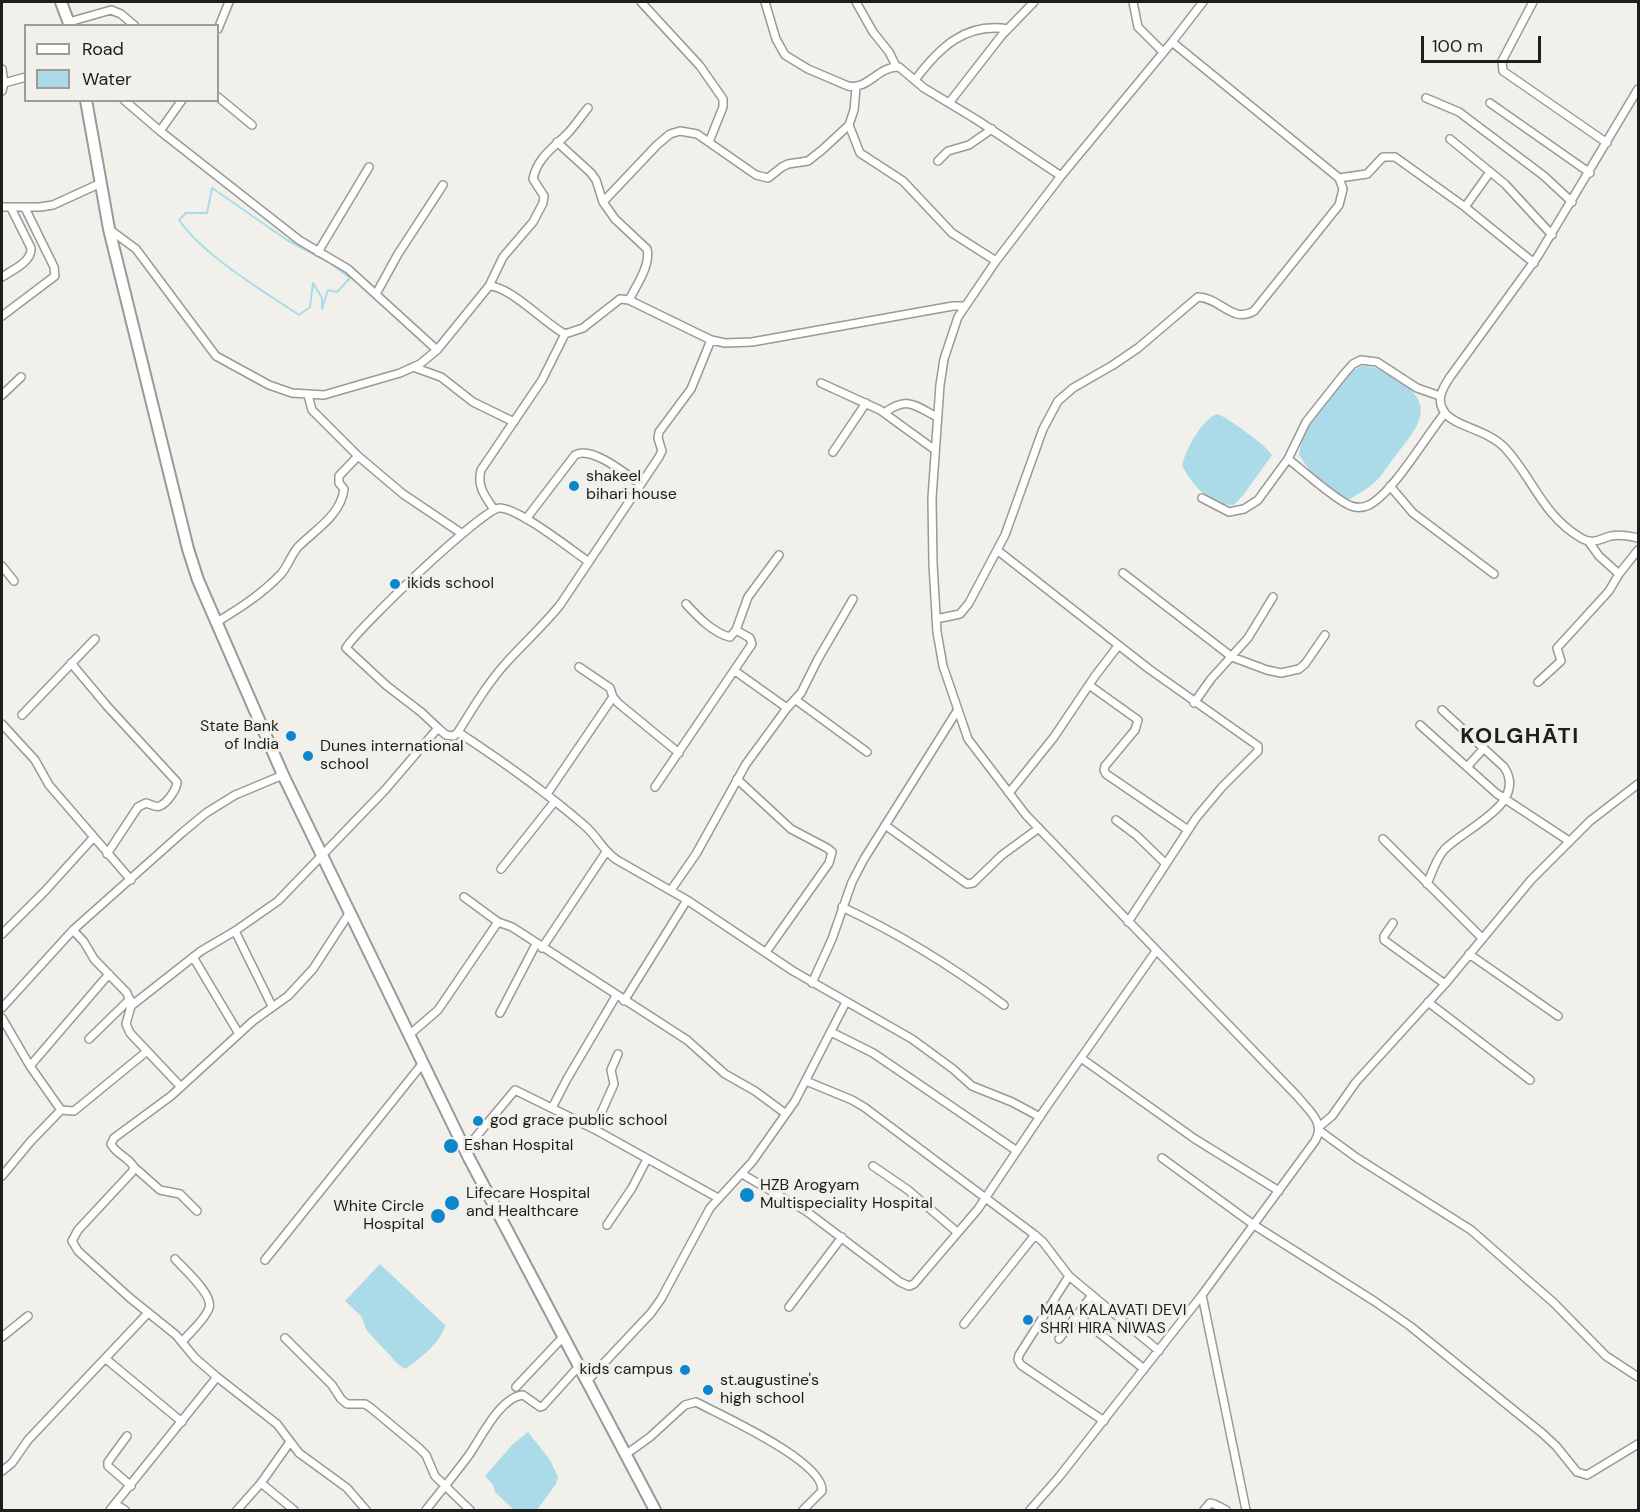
<!DOCTYPE html>
<html>
<head>
<meta charset="utf-8">
<style>
  body { margin:0 }
  #map { position:relative; width:1640px; height:1512px; overflow:hidden; background:#f1f0eb; font-family:"DM Sans",sans-serif }
  canvas { display:block }
  .frame { position:absolute; inset:0; border:3px solid #1e1e1c; pointer-events:none }
  .legend { position:absolute; left:24px; top:24px; width:195px; height:78px; box-sizing:border-box; background:#f1f0eb; border:2px solid #9d9c98; margin:0; padding:8px 10px; list-style:none; font-size:18px; color:#1e1e1c }
  .legend li { display:flex; align-items:center; gap:12px; height:30px }
  .legend b { width:30px; border:2px solid #9d9c98 }
  .scale { position:absolute; left:1421px; top:36px; width:120px; height:27px; box-sizing:border-box; border:3px solid #1e1e1c; border-top:0; padding-left:8px; font-size:18px; line-height:21px; white-space:nowrap; color:#1e1e1c; -webkit-text-stroke:4px #f1f0eb; paint-order:stroke }
</style>
</head>
<body>
<div id="map">
<canvas width="1640" height="1512"></canvas>
<div class="frame"></div>
<ul class="legend">
<li><b style="height:8px;background:#fff"></b>Road</li>
<li><b style="height:16px;background:#abdbe8"></b>Water</li>
</ul>
<div class="scale">100 m</div>
</div>
<script>
const c = document.querySelector('canvas').getContext('2d');
c.lineJoin = 'round';
function fill(path, color) { c.fillStyle = color; c.fill(path, 'evenodd'); }
function trace(path, color, width, dash) { c.strokeStyle = color; c.lineWidth = width; c.lineCap = dash ? 'butt' : 'round'; c.setLineDash(dash || []); c.stroke(path); }
function drawText(font, color, halo, rows, align = 'center') {
  c.font = font + ' "DM Sans",sans-serif'; c.lineWidth = 6; c.setLineDash([]); c.textBaseline = 'middle'; c.strokeStyle = halo; c.fillStyle = color; for (const [text, x, y, turn = 0] of rows) {
    c.save(); c.translate(x, y); c.rotate((+turn || 0) * Math.PI / 180); c.textAlign = isNaN(turn) ? turn : align; if (halo) c.strokeText(text, 0, 0); c.fillText(text, 0, 0); c.restore();
  }
}
fill(new Path2D(`
  M1361,366C1376,365 1391,374 1403,383C1437,408 1415,430 1397,454C1390,462 1385,472 1377,480C1370,488 1359,493 1350,499L1343,497L1310,471L1299,455C1300,449 1301,442 1303,436C1308,420 1346,373 1361,366Z
  M1218,414C1229,419 1266,445 1272,455L1244,494L1234,505C1211,507 1191,484 1182,465C1186,450 1202,418 1218,414Z
  M380,1264L445,1325C443,1340 418,1361 405,1369L398,1364L367,1331L361,1316L345,1301Z
  M528,1432L550,1460L558,1477L556,1484L537,1510H514L495,1492L493,1485L485,1476L512,1445Z`), '#abdbe8');
trace(new Path2D(`
  M212,188L287,240L330,263L350,278L337,292L328,290L322,309V298L313,283L310,307L299,315C262,290 204,256 179,220L186,213H207Z`), '#abdbe8', 2);
const minor = new Path2D(`
  M641,2L700,66L723,99V107L709,142
  M765,2L776,39L785,55L808,69L848,86C869,90 878,66 899,67L924,88L977,120L1061,176
  M856,2L873,32L889,52L896,66
  M1133,2L1138,27L1163,52
  M1533,2L1502,61L1503,71L1607,143
  M69,22L111,10L121,14L135,26
  M218,29L229,2
  M2,69L4,83L2,91
  M915,80C939,48 965,22 1008,29
  M4,83L26,77
  M1638,89L1538,256L1450,377C1442,389 1435,401 1446,414C1457,427 1488,430 1505,448C1533,478 1542,515 1581,538C1593,545 1599,539 1611,536C1620,534 1630,536 1638,538
  M218,97L252,125
  M1426,98L1459,112L1544,176L1572,202
  M124,100L160,131L299,240L348,269L437,350L489,286C510,286 544,323 565,334L583,328L620,299L629,300L711,340L725,343L752,342L953,306H965
  M949,103L1002,35L1034,2
  M1490,103L1590,173
  M849,125L860,153L903,181L952,233L996,261
  M160,131L182,100
  M1450,139L1505,184L1552,235
  M557,142L591,173L596,180L603,202L615,219L647,249C651,265 636,286 629,300
  M938,161L948,151L969,145L992,129
  M1339,178L1367,174L1383,157H1395L1465,207L1534,263
  M603,202L657,145L670,134L680,131L697,134L756,175L768,178L782,167L788,164L808,161L822,150L849,125L854,110L856,88
  M2,207H40L53,205L101,183
  M1465,207L1490,172
  M109,229L136,249L216,356L269,385L292,393L324,395L400,373L420,364L437,350
  M318,252L369,167
  M2,277C12,270 32,262 31,248L11,208
  M489,286L503,257L533,222L543,203L544,196L533,179C537,158 553,148 567,134C575,126 581,116 588,108
  M376,294L398,254L443,185
  M2,316L55,276L54,267L25,208
  M413,367L441,377L473,402L514,422
  M821,383L880,410L935,450
  M2,395L21,377
  M884,413C908,396 914,405 937,417
  M833,452L866,403
  M358,456L403,494L461,533
  M1288,459C1304,471 1334,499 1351,506C1357,508 1363,508 1369,505C1393,493 1426,436 1445,413
  M1390,486L1413,513L1494,574
  M1202,498L1229,512L1244,509L1258,500L1288,459L1306,422L1344,374L1353,364L1361,360L1377,362L1417,388L1440,396
  M493,508C484,495 477,486 481,470L542,380L565,334
  M526,519L575,455C591,445 626,474 640,484
  M1589,542L1599,556L1619,574
  M997,550L1149,669L1258,746V751L1222,787L1196,818L1128,922
  M589,562C570,549 520,509 500,508C484,507 356,630 346,648L387,686L421,712L438,728L446,735L454,736L458,732C502,761 545,791 585,826C598,837 602,850 617,860L687,900L793,971L912,1039L953,1069L972,1086L1012,1102L1040,1117
  M2,566L14,581
  M1123,573L1232,657L1267,670L1281,673L1299,669L1305,664L1325,635
  M936,619L960,614L969,603L1005,535L1043,429L1058,401L1073,388L1113,365L1138,348L1198,297C1221,298 1232,324 1254,311L1339,205L1343,189L1339,178L1172,42
  M217,622C240,608 262,594 281,574C288,566 291,555 298,547C315,530 341,515 344,489L339,483V476L358,456L312,410L308,395
  M736,630L748,597L779,555
  M71,663L107,706L177,782C177,789 167,803 160,806C156,808 150,804 146,803L138,807L107,854
  M579,667L610,688L613,697L618,703L679,753
  M735,671L787,708
  M1538,682L1561,661L1557,648L1609,591L1619,574L1638,550
  M1089,685L1138,720L1135,730L1105,766L1104,770L1106,774L1188,830
  M796,700L867,752
  M1194,703L1211,679L1248,638L1273,597
  M22,715L95,639
  M2,724L35,760L49,785L131,880
  M1420,725L1496,793L1569,841
  M458,732C473,708 487,684 506,663C524,643 543,626 560,605L659,457L662,451L658,438L659,432L691,389L711,340
  M1467,767L1484,748
  M737,779L791,829L827,848L832,852L829,863L766,952
  M655,787L752,644L750,638L736,630L730,637C713,633 697,616 686,604
  M1009,793L1054,737L1095,676L1118,646
  M547,794L613,697
  M1116,820L1136,835L1166,864
  M885,825L967,884L973,883L1002,855L1039,828
  M1383,839L1482,938
  M501,869L555,801
  M1427,884C1432,873 1436,859 1444,850C1463,829 1529,804 1504,767L1442,710
  M671,890L696,854L746,764L787,708L801,693L818,659L853,599
  M464,897L498,922L512,927L687,1040L725,1074L755,1091L786,1114
  M842,907C900,934 953,967 1004,1005
  M350,912L313,969L288,996L253,1021L171,1096L114,1138L111,1144C116,1154 128,1157 134,1167L132,1172L78,1230L72,1241L78,1251L130,1298L176,1335L195,1358L217,1377L277,1424L299,1453L347,1488L366,1510
  M1393,923L1384,936V940L1445,984
  M73,930L84,942L94,959L127,993L131,1006L126,1024L130,1033L181,1087
  M235,931L272,1006
  M2,934L45,891L93,838
  M542,948L606,852
  M1469,954L1558,1016
  M193,957L239,1034
  M812,983L832,939L852,882L864,859L957,711
  M624,1001L687,900
  M1428,1002L1530,1080
  M131,1006L201,951L235,931L278,901L385,790L438,728
  M2,1008L73,930L183,832L206,813L235,795L283,775
  M500,1013L536,944
  M2,1018L30,1066L61,1110L31,1141L2,1176
  M831,1032L873,1053L1017,1151
  M409,1035L438,1010L498,922
  M89,1039L130,999
  M1081,1058L1195,1139L1279,1191
  M30,1066L109,974
  M806,1081L852,1100L864,1107L1035,1235L1043,1242L1069,1276L1159,1351
  M552,1108L567,1079L616,996
  M61,1110L74,1111L146,1052
  M1320,1126L1332,1116L1356,1082L1445,984L1531,880L1590,821L1638,784
  M594,1129L614,1084L611,1070L618,1054
  M1320,1131L1357,1158L1471,1230L1554,1303L1606,1356L1638,1377
  M465,1150L515,1090L594,1129L718,1198
  M1162,1158L1254,1225L1374,1301L1410,1326L1542,1433L1556,1446L1577,1472L1587,1475L1638,1444
  M873,1166L908,1190L957,1232
  M134,1167L160,1190L180,1194L197,1211
  M742,1174L806,1211L900,1282L909,1286L914,1284L978,1209L1045,1109L1156,951
  M607,1225L632,1188L647,1159
  M175,1259C183,1268 214,1295 209,1308C205,1320 190,1332 182,1342
  M265,1260L423,1063
  M1069,1276L1019,1355L1018,1360L1021,1365L1104,1421
  M1202,1295L1246,1510
  M789,1307L842,1237
  M1077,1315L1144,1369
  M964,1324L1035,1235
  M2,1337L28,1316
  M285,1338L332,1385L341,1399L347,1404H365L371,1408L419,1448L426,1455L435,1476L470,1510
  M1059,1339L1092,1295
  M106,1359L182,1422
  M588,1380L651,1313L661,1299L710,1208L752,1162L795,1101L846,1002
  M516,1387L564,1336
  M127,1436L108,1462V1466L131,1486
  M625,1455L650,1437L685,1405L696,1402C720,1415 824,1461 822,1491L803,1510
  M2,1471L12,1463L28,1440L148,1313
  M261,1483L294,1510
  M115,1504L125,1510
  M110,1510L217,1377
  M237,1510L261,1483L290,1442
  M426,1510C440,1492 455,1474 469,1455C481,1438 500,1397 523,1395L540,1407L543,1406L580,1365
  M1030,1510L1059,1477L1202,1295L1315,1141C1326,1123 1309,1111 1298,1097L1026,815L968,739L943,666L937,632L933,564L932,498L940,385L944,359L958,317L996,261L1061,176L1172,42L1203,2
  M1204,1510L1210,1503L1214,1504L1226,1510`);
const secondary = new Path2D(`
  M61,2L70,26
  M86,100L109,229L188,549L198,580L283,775L469,1158L655,1510`);
trace(minor, '#9a9994', 10);
trace(secondary, '#9a9994', 14);
trace(minor, '#fff', 7);
trace(secondary, '#fff', 10);
for (const [x, y, r, color] of [
  [574,486,6,"#0d86ce"],
  [395,584,6,"#0d86ce"],
  [291,736,6,"#0d86ce"],
  [308,756,6,"#0d86ce"],
  [478,1121,6,"#0d86ce"],
  [451,1146,8,"#0d86ce"],
  [747,1195,8,"#0d86ce"],
  [452,1203,8,"#0d86ce"],
  [438,1216,8,"#0d86ce"],
  [1028,1320,6,"#0d86ce"],
  [685,1370,6,"#0d86ce"],
  [708,1390,6,"#0d86ce"]
]) { const dot = new Path2D(); dot.arc(x, y, r, 0, 2 * Math.PI); c.fillStyle = color; c.fill(dot); trace(dot, '#f1f0eb', 2); }
drawText('16px', '#1e1e1c', '#f1f0eb', [
  ["shakeel",586,477],
  ["bihari house",586,495],
  ["ikids school",407,584],
  ["State Bank",279,727,"right"],
  ["of India",279,745,"right"],
  ["Dunes international",320,747],
  ["school",320,765],
  ["god grace public school",490,1121],
  ["Eshan Hospital",464,1146],
  ["HZB Arogyam",760,1186],
  ["Multispeciality Hospital",760,1204],
  ["Lifecare Hospital",466,1194],
  ["and Healthcare",466,1212],
  ["White Circle",424,1207,"right"],
  ["Hospital",424,1225,"right"],
  ["MAA KALAVATI DEVI",1040,1311],
  ["SHRI HIRA NIWAS",1040,1329],
  ["kids campus",673,1370,"right"],
  ["st.augustine's",720,1381],
  ["high school",720,1399]
], 'left');
c.letterSpacing = '1.5px';
drawText('bold 22px', '#1e1e1c', '#f1f0eb', [
  ["KOLGHĀTI",1520,737]
]);
c.letterSpacing = '0px';
</script>
</body>
</html>
